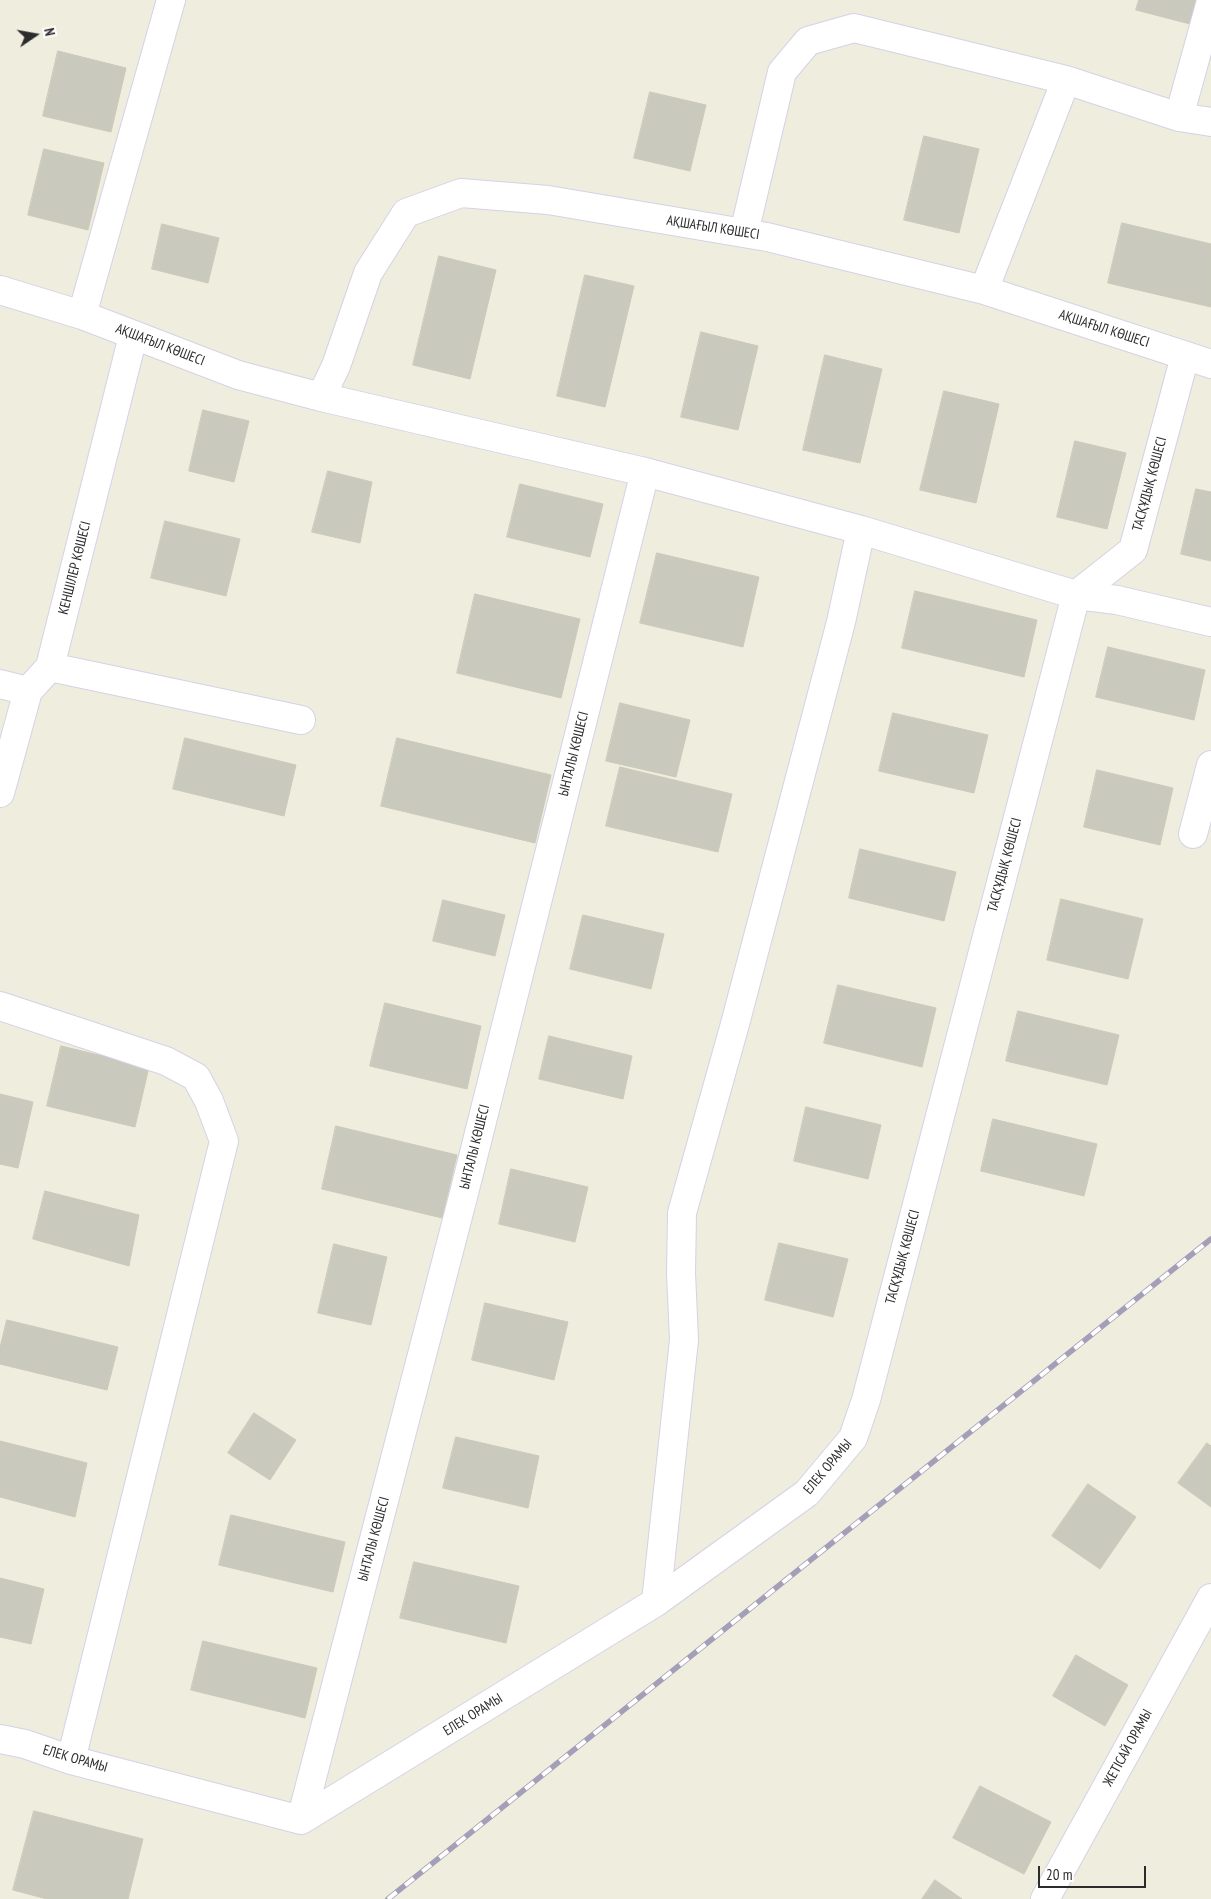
<!DOCTYPE html>
<html>
<head>
<meta charset="utf-8">
<style>
  body { margin:0 }
  #map { position:relative; width:1211px; height:1899px; overflow:hidden; background:#efeddd; font-family:"PT Sans Narrow",sans-serif }
  canvas { display:block }
  .north { position:absolute; left:10px; top:10px; width:50px; height:50px; -webkit-text-stroke:4px #fff; paint-order:stroke; rotate:78deg; font-size:14px; font-weight:700; line-height:20px; text-align:center; color:#2c2c2c }
  .north::after { content:''; display:block; margin:auto; width:18px; height:22px; background:#2c2c2c; clip-path:polygon(50% 0,100% 100%,50% 72%,0 100%) }
  .scale { position:absolute; left:1038px; top:1866px; width:108px; height:22px; box-sizing:border-box; border:2px solid #2c2c2c; border-top:0; padding-left:6px; font-size:15px; line-height:18px; white-space:nowrap; color:#2c2c2c; -webkit-text-stroke:4px #fff; paint-order:stroke }
</style>
</head>
<body>
<div id="map">
<canvas width="1211" height="1899"></canvas>
<div class="north">N</div>
<div class="scale">20 m</div>
</div>
<script>
const c = document.querySelector('canvas').getContext('2d');
c.lineJoin = 'round';
function fill(path, color) { c.fillStyle = color; c.fill(path, 'evenodd'); }
function trace(path, color, width, dash) { c.strokeStyle = color; c.lineWidth = width; c.lineCap = dash ? 'butt' : 'round'; c.setLineDash(dash || []); c.stroke(path); }
function drawText(font, color, halo, rows, align = 'center') {
  c.font = font + ' "PT Sans Narrow",sans-serif'; c.lineWidth = 4; c.setLineDash([]); c.textBaseline = 'middle'; c.strokeStyle = halo; c.fillStyle = color; for (const [text, x, y, turn = 0] of rows) {
    c.save(); c.translate(x, y); c.rotate((+turn || 0) * Math.PI / 180); c.textAlign = isNaN(turn) ? turn : align; if (halo) c.strokeText(text, 0, 0); c.fillText(text, 0, 0); c.restore();
  }
}
const building = new Path2D(`
  M1139,0H1196L1190,24L1136,10Z
  M58,51L126,68L111,132L43,116Z
  M650,92L706,105L690,171L634,158Z
  M924,136L979,149L959,233L904,220Z
  M44,149L104,163L88,230L28,215Z
  M1122,223L1211,244V307L1108,283Z
  M162,224L219,238L208,283L152,269Z
  M439,256L496,270L470,379L413,365Z
  M585,275L634,286L605,407L557,396Z
  M701,332L758,346L738,430L681,417Z
  M825,355L882,369L860,463L803,450Z
  M944,391L999,404L976,503L920,490Z
  M203,410L249,421L234,482L189,471Z
  M1075,441L1126,453L1107,529L1057,517Z
  M328,471L372,482L360,543L312,532Z
  M520,484L603,504L590,557L507,537Z
  M1196,489L1211,492V561L1181,554Z
  M165,521L240,539L226,596L151,578Z
  M657,553L759,577L743,647L640,623Z
  M915,591L1037,620L1024,677L902,648Z
  M475,594L580,619L561,698L457,673Z
  M1108,647L1205,670L1194,720L1096,697Z
  M620,703L690,720L676,777L606,761Z
  M893,713L988,735L974,793L879,771Z
  M185,738L296,765L284,816L173,789Z
  M397,738L551,775L535,843L381,806Z
  M620,767L732,794L718,852L606,826Z
  M1097,770L1173,788L1160,845L1084,827Z
  M860,849L956,872L944,921L849,898Z
  M1061,899L1143,919L1128,979L1047,960Z
  M443,900L505,915L495,956L433,941Z
  M583,915L664,934L651,989L570,969Z
  M838,985L936,1008L922,1067L824,1043Z
  M385,1003L481,1026L467,1089L370,1066Z
  M1018,1011L1119,1035L1107,1085L1006,1061Z
  M549,1036L632,1056L623,1099L539,1079Z
  M61,1046L149,1067L135,1127L47,1106Z
  M0,1094L33,1102L18,1168L0,1164Z
  M806,1107L881,1125L868,1179L794,1161Z
  M993,1119L1097,1144L1084,1196L981,1171Z
  M336,1126L457,1155L442,1218L322,1189Z
  M511,1169L588,1187L575,1242L499,1224Z
  M45,1191L139,1215L129,1266L33,1239Z
  M779,1243L848,1259L833,1317L765,1300Z
  M334,1244L387,1257L371,1325L318,1313Z
  M485,1303L568,1322L554,1380L472,1360Z
  M7,1320L118,1347L107,1390L0,1364V1348Z
  M254,1413L296,1440L270,1480L228,1453Z
  M456,1437L539,1456L528,1508L443,1488Z
  M0,1441L87,1463L75,1517L0,1497Z
  M1207,1443L1211,1446V1507L1178,1483Z
  M1088,1484L1136,1517L1100,1569L1052,1536Z
  M231,1515L345,1542L333,1592L219,1565Z
  M414,1562L519,1586L506,1643L400,1618Z
  M0,1578L44,1589L31,1644L0,1637Z
  M203,1641L317,1668L305,1718L191,1690Z
  M1076,1655L1128,1685L1105,1726L1053,1696Z
  M980,1786L1051,1822L1024,1874L953,1838Z
  M34,1811L143,1839L128,1899H47L13,1890Z
  M935,1880L962,1899H922Z`);
fill(building, '#cac9bd');
trace(building, '#cacab6', 1);
const minor = new Path2D(`
  M1179,117L1211,1
  M744,233L782,72L808,41L854,28L1066,80L1179,117L1211,122
  M0,290L82,315L238,375L321,397L645,472L861,530L1076,595L1117,600L1211,622
  M984,290L1066,80
  M82,315L171,0
  M321,397L336,366L368,273L406,213L461,193L548,200L767,237L984,290L1211,364
  M50,667L301,720
  M0,684L28,691
  M0,793L28,691L50,667L133,336
  M1193,834L1211,765
  M0,1006L166,1061L196,1077L209,1101L224,1141L71,1760
  M656,1602L684,1340L681,1273L682,1213L735,1024L841,622L861,530
  M0,1739L25,1744L71,1760L301,1820L656,1602L807,1493L853,1438L866,1400L1076,595L1133,550L1185,356
  M301,1820L463,1197L645,472
  M1045,1899L1211,1598`);
trace(minor, '#d5d2e6', 30);
trace(minor, '#fff', 28);
const rail = new Path2D(`
  M388,1899L1211,1239`);
trace(rail, '#a39fb8', 5.5);
trace(rail, '#fff', 4, [11]);
drawText('14px', '#2c2c2c', '#fff', [
  ["АҚШАҒЫЛ КӨШЕСІ",713,228,9],
  ["АҚШАҒЫЛ КӨШЕСІ",1104,329,18],
  ["АҚШАҒЫЛ КӨШЕСІ",160,345,21],
  ["ТАСҚҰДЫҚ КӨШЕСІ",1150,484,-75],
  ["КЕНШІЛЕР КӨШЕСІ",75,568,-76],
  ["ЫНТАЛЫ КӨШЕСІ",574,754,-76],
  ["ТАСҚҰДЫҚ КӨШЕСІ",1005,865,-75],
  ["ЫНТАЛЫ КӨШЕСІ",475,1147,-76],
  ["ТАСҚҰДЫҚ КӨШЕСІ",903,1257,-75],
  ["ЕЛЕК ОРАМЫ",828,1467,-50],
  ["ЫНТАЛЫ КӨШЕСІ",374,1539,-75],
  ["ЕЛЕК ОРАМЫ",473,1715,-32],
  ["ЖЕТІСАЙ ОРАМЫ",1128,1748,-61],
  ["ЕЛЕК ОРАМЫ",75,1759,16]
]);
</script>
</body>
</html>
